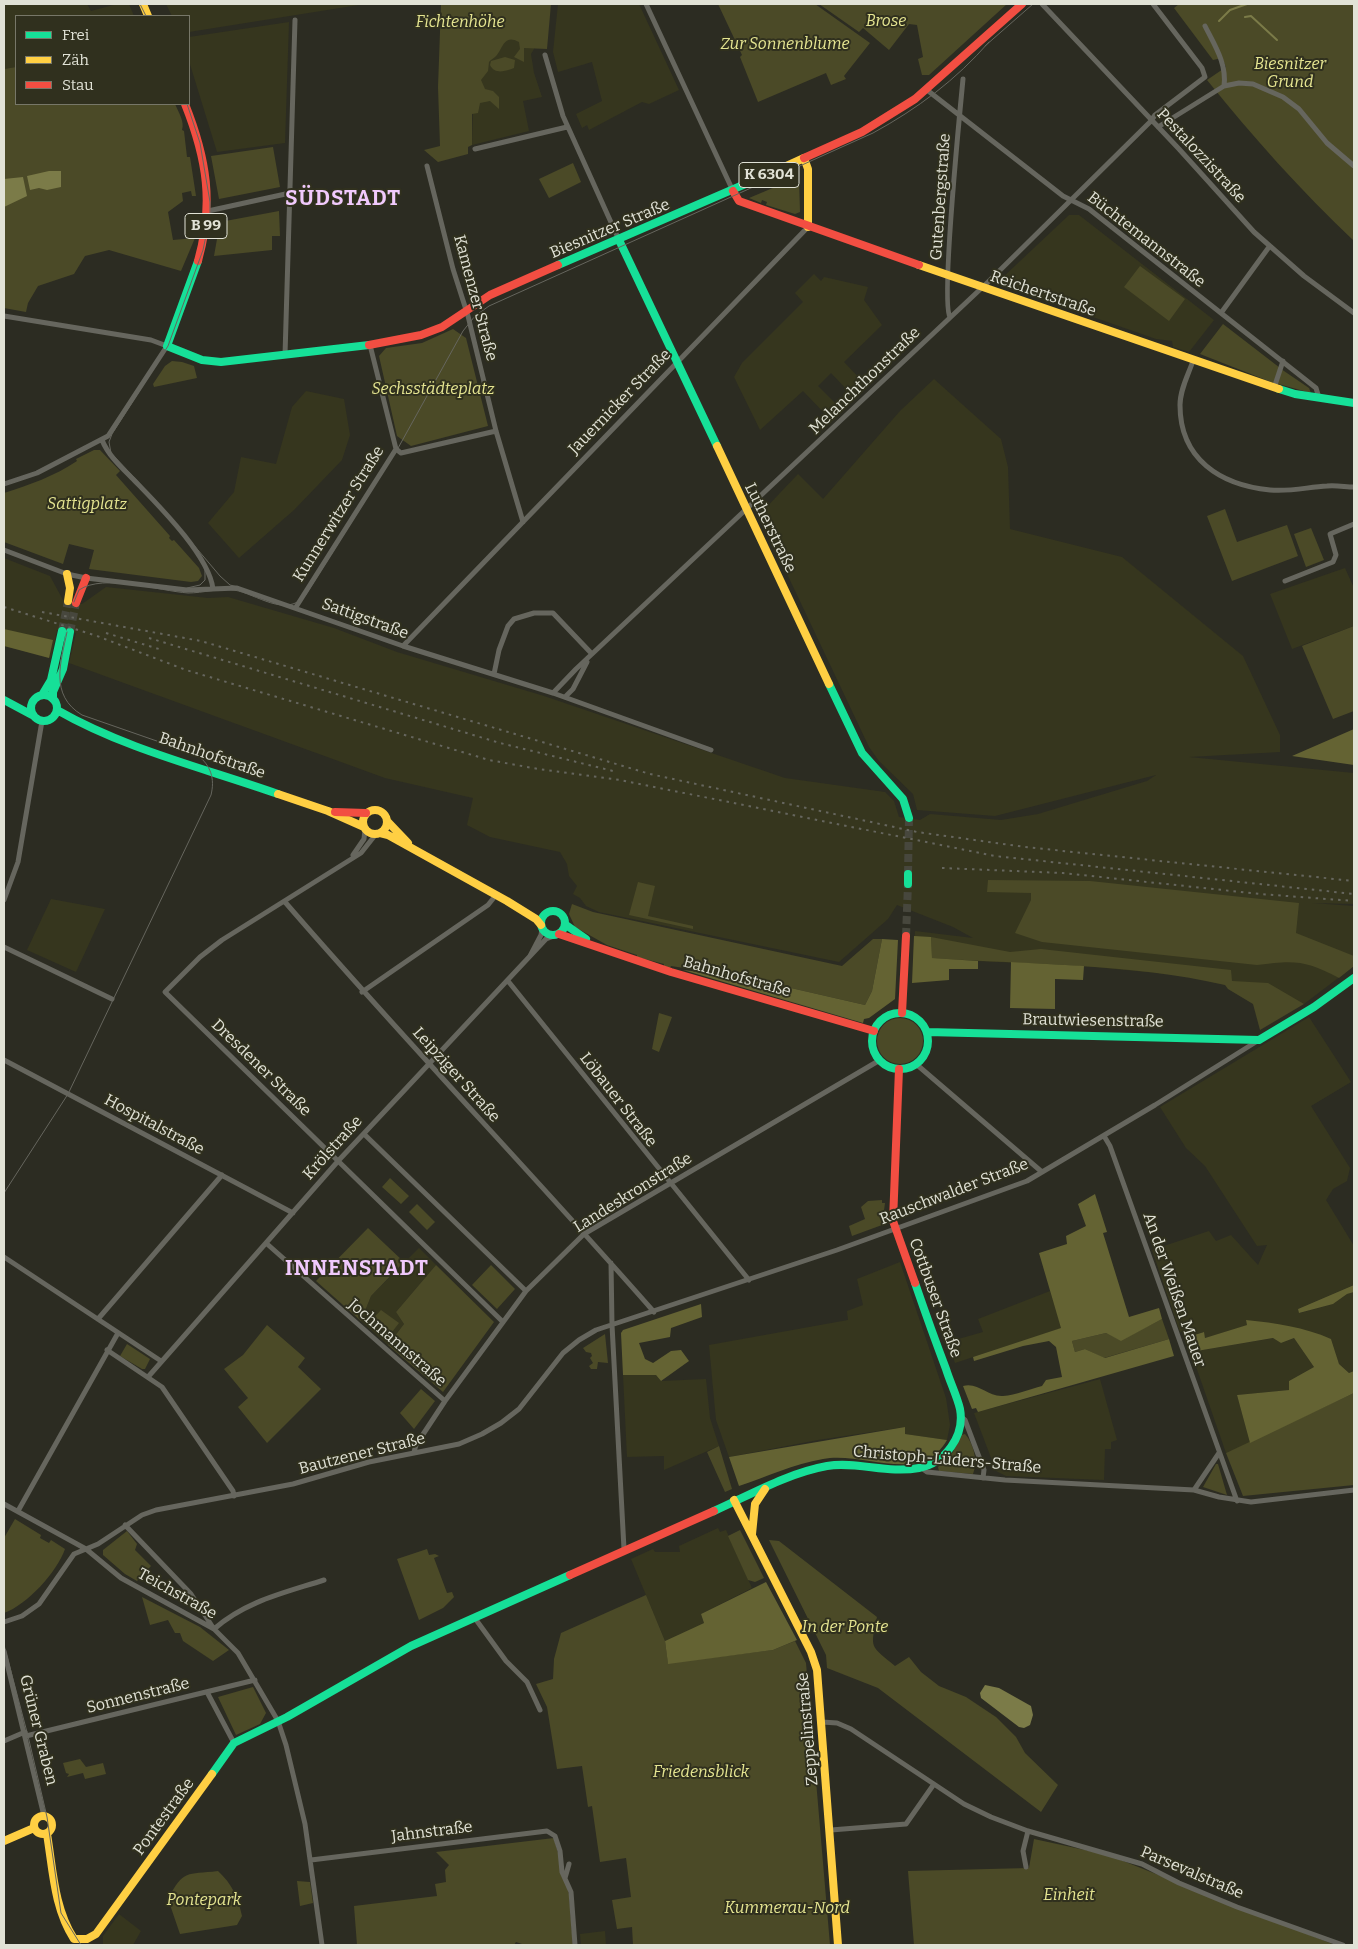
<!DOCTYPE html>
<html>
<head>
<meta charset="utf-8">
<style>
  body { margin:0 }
  #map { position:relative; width:1358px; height:1949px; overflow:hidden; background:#2c2c22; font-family:Bitter,serif }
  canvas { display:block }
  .frame { position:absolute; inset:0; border:5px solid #e1e2d6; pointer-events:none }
  .legend { position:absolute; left:15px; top:15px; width:175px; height:90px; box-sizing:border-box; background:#30301e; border:1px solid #777768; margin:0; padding:6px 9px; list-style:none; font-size:15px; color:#e1e2d6 }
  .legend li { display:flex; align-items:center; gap:10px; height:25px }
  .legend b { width:25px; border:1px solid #777768 }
</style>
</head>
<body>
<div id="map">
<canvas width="1358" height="1949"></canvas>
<div class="frame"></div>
<ul class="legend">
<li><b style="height:6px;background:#16e098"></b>Frei</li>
<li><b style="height:6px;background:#ffcf43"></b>Zäh</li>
<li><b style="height:6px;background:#f24e42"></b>Stau</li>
</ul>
</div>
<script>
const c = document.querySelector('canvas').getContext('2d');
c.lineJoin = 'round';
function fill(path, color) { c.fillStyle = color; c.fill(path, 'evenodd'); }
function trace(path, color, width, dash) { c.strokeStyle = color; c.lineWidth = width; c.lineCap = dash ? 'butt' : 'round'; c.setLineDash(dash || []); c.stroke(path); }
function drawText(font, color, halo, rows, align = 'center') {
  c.font = font + ' Bitter,serif'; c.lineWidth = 4; c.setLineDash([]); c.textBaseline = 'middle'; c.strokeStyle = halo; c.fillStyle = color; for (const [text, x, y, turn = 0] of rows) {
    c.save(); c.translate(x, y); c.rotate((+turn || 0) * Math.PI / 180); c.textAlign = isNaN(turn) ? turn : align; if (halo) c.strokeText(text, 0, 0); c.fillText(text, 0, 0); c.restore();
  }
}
fill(new Path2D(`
  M4,4H87L91,11L117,4H129L134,16H16V67L4,69Z
  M166,4H365L189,32V16H172Z
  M558,4H639L679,90L649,104L642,102L589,130L587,125L582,128L576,114L602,101L592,62L558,72L553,52Z
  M289,22L285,143L217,152L189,61V37Z
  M535,34L534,49L531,54L534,73L542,97L523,101L529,131L472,145L475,35Z
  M1069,215H1079L1214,320L1189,352L1173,347L1172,341L1156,339L1004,286L1001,279Z
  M814,274L821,281L824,277L868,287L864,300L882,325L844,362L865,384L853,396L831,373L818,386L840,408L830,419L803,391L760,430L734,377L742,363L803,302L795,293Z
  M934,379L1001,439L1008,467L1010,529L1122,557L1243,656L1280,735V752L1189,757L1354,773V904L1312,903L1354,906V966L1304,1004L1188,976L1084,966L913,958L915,931L973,938L953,927L897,905L888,919L839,962L599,912L586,906L580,898L573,894L577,886L569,876L567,864L560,852L490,837L467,825L473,798L385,778L69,663L76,633L57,630L51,658L4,646V558L50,576L63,600L82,604L106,587L208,598L228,597L334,628L397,652L544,696L785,778L885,792L894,801L899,817L920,820L930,814L1001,820L1038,814L1147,781L1156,775L995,816L917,810L913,794L879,761L869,747L762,521L761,513L798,474L823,499L900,411Z
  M306,391L344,399L350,435L342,460L294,510L239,558L208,523L234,492L241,457L276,464L292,407Z
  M1345,568L1354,588V626L1292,649L1270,594Z
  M51,899L105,909L76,972L27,950Z
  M1309,1017L1351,1082L1311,1106L1350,1168L1347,1181L1333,1189L1326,1200L1354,1246V1285L1298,1309L1300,1313L1333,1304L1347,1294L1354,1292V1371L1349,1373L1339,1364L1331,1339L1246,1320L1248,1325L1205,1338L1203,1332L1185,1338L1183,1331L1180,1332L1152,1250L1209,1231L1216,1241L1231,1235L1258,1265L1267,1245L1257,1246L1205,1166L1186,1148L1160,1107Z
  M419,1248L436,1265L396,1312L404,1324L388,1345L361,1321L371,1296Z
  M900,1262L946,1398L950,1425L947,1440L905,1434V1427L818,1440L729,1457L716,1420L709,1345L848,1320L847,1311L863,1305L857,1279Z
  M1050,1291L1062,1328L955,1363L948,1342L983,1332L978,1319Z
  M1274,1338L1281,1343L1294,1338L1314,1367L1289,1381L1290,1390L1237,1395L1250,1443L1226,1453L1191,1352Z
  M623,1375H656L661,1381L706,1379L710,1418L719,1446L664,1470V1456L627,1457Z
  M1100,1379L1117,1440L1111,1442V1449H1105L1104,1480L1006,1476L996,1471L974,1413Z
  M718,1528L720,1532L726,1530L752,1588L701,1614L704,1623L665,1641L631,1559L653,1549L655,1552H680L679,1546Z
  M119,1914L141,1931L133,1945H103V1936Z
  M605,1931L606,1945H581L580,1934Z`), '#36361e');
fill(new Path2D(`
  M441,4H551L547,49L524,48V62L514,57L520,49L519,42C503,33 503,50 495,57C493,59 490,60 489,62L488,71L481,80L485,89L493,91L499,97V109L490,101L480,103L478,113L472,114V145L468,147V154L438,162L424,150L440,146L438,87Z
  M718,4H815L870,43L844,76L846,79L831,85L826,73L758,102L740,57L742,55Z
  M819,4H1007L929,75H922L918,59L923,57L917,25L909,24L889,50L863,28L859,32Z
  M1179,4H1354V241C1301,191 1253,137 1207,80L1226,67L1222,58L1213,60L1174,8Z
  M505,57L515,60L514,68C506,71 495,75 490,65L491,61Z
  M16,67V104H175C178,111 185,122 182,130L184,131L187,157H190L196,196H192L191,191L182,193L183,201L168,212L173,240L195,238L181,271L109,250L85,256L74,274L38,286L28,303L26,312L4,308V69Z
  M273,147L280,187L219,199L211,156Z
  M573,163L581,182L549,198L539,179Z
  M799,177L800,212L795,214L766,205L767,202L762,200L761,203L749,198Z
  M279,211L280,236H272V250L214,256L220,222Z
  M1140,266L1185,299L1169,321L1124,287Z
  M1223,324L1284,371L1309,388L1311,393L1271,382L1200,354Z
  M453,329L466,338L488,426L411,446L397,436L379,356L386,348L422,343Z
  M172,361L182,362L194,366L197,378L154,387L153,384L165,366Z
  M94,450H100L120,471L116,475L170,536L169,538L172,541L174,540L199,568L202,576L198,581L191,582L89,569L94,550L69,544L63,564L4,542V493C29,485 55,476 77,461L76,459Z
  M1225,509L1237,542L1287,525L1298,556L1232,581L1207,516Z
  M1311,528L1324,560L1306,567L1294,534Z
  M1354,626V711L1333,719L1302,646Z
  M988,880L1090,881L1299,903L1296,933L1354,956V966L1339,978C1306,960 1294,960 1257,965L1042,942L1015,933L1031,900V893L987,892Z
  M638,882L655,886L648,916L693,926V929L629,915Z
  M572,904L593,912L842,966L873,939H882L872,991L865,1005L743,977L671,966L670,968L664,966V964L637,957V955L607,945L575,927L569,914Z
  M931,937L1010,952L1041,949L1231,970L1232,981L1268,983L1304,1004L1260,1030L1253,1004L1228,989L1225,985C1130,963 1030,965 932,958Z
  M659,1013L672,1017L659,1052L652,1049Z
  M877 1041a23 23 0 1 1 46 0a23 23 0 1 1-46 0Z
  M390,1178L409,1196L401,1204L382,1187Z
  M882,1200V1203H885L882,1225L852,1236L849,1226L865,1219L861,1207L868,1201Z
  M417,1204L435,1222L427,1230L409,1212Z
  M368,1228L404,1262L371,1296L361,1321L316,1281Z
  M436,1265L494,1322L443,1392L388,1345L404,1324L396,1312Z
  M491,1265L515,1289L497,1309L472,1285Z
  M381,1310L399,1323L388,1337L381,1334L370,1322Z
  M1162,1319L1169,1339L1104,1358L1085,1349L1075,1352L1072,1341L1106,1333L1121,1340Z
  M267,1325L305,1358L298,1367L321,1389L267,1443L238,1407L248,1398L224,1369L243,1355Z
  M605,1334L608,1363L598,1362L597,1369H591L589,1366L593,1363L590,1358L592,1356L591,1353L586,1352L583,1348Z
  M127,1344L150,1359L145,1369H142L120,1356Z
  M421,1389L435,1401L414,1429L400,1413Z
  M1354,1393V1485L1243,1496L1226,1453Z
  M965,1434C974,1444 978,1462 973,1474L939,1471L938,1467L953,1452L961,1435Z
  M719,1446L732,1489L725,1492L707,1452Z
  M1216,1464H1218L1227,1495L1203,1487Z
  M15,1519L41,1535L40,1538L49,1543L51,1540L65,1549C57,1572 27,1605 4,1613V1538Z
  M740,1530L764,1578L755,1582L748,1580L728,1536Z
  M127,1531L137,1544L135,1550L151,1566L137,1581L125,1574L103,1555V1550Z
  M769,1540L779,1541L877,1617C870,1649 870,1645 895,1666L909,1657L921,1672L939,1686L966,1697L996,1717L1016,1737L1025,1753L1058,1785L1041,1812L878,1688L827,1668L826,1655Z
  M427,1549L429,1555L435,1554L439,1556L434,1558L447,1593L452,1592L454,1597L443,1608L419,1620L397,1559Z
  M646,1595L665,1641L668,1663L773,1650L795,1641L806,1663L830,1945H633L632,1927L617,1929L612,1900L631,1897L626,1858L600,1862L592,1806L588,1807L582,1766L557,1769L547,1707L536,1684L553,1679L554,1659L561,1633Z
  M142,1597L200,1627L229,1650L213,1661L183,1641L180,1633H175L168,1620L150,1625Z
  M253,1687L266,1713L260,1724L236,1735L218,1697Z
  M80,1759L86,1767L103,1763L106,1774L85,1779L83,1773L67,1777L69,1774L66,1773L63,1763Z
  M554,1838L569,1894L573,1945H525L516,1942L514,1945H357L354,1906L437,1896L435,1884L446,1882L445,1870L449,1865L436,1852Z
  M1034,1839L1108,1855L1335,1945H914L908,1871L1029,1868Z
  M218,1871C232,1884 238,1897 242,1916L237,1925L180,1934L168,1899C184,1869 186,1875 218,1871Z
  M297,1881L310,1882L313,1903L300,1906Z`), '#4b4a27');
fill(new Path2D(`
  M4,629L53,640L49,658L4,646Z
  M1354,729V765L1292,756Z
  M914,936L931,937L932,958L978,961V969H949V980L912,983Z
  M882,939L898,940L895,999L869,1018L864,1019L863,1023L683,970L743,977L865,1005L872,991Z
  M1011,962L1084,966L1083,980L1055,979V1009L1010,1008Z
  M1095,1194L1107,1232L1103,1233L1129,1317L1159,1308L1162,1319L1121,1341L1106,1333L1072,1341L1075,1352L1085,1349L1105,1358L1169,1339L1174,1356L978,1412L976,1408L972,1409L963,1386C979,1382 987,1397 1003,1396C1016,1395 1030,1389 1042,1386L1046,1380L1062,1377L1056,1347L1049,1341L1023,1346L974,1361L973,1357L1061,1328L1039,1253L1067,1244L1066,1236L1086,1226L1078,1204Z
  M1354,1285V1292L1347,1294L1333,1304L1299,1313L1298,1309Z
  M701,1304L702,1317L671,1328L670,1337L639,1343L645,1359L653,1363L671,1351L681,1350L689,1361L661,1381L656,1375H623L621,1333L623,1330Z
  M1246,1320C1276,1323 1304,1327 1331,1339L1339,1364L1349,1373L1354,1371V1393L1250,1443L1237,1395L1289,1390V1381L1314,1367L1294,1338L1281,1343L1273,1338L1191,1352L1185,1338L1204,1332L1205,1338L1247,1325Z
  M905,1427V1434L947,1440C921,1486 864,1451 823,1459C794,1464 766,1477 739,1486L729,1457Z
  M766,1582L797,1640L773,1650L668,1664L665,1641L704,1623L701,1614Z`), '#646333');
fill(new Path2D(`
  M49,171H61V187L47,190L39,188L30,190L27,176Z
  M23,177L27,196L4,207V179Z
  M985,1685L999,1688L1031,1706L1033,1715L1030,1725L1024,1728L1019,1727L981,1698L980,1693Z`), '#7b7b48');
trace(new Path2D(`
  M1245,17L1251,16L1277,40
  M1219,21L1230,10L1247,4`), '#7b7b48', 2);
trace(new Path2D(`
  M62,631L68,601
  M70,632L76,603
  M908,874L909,818
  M906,936L908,884`), '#47473d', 8, [8, 4]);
trace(new Path2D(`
  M646,4L733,191
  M1042,4L1179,149L1254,232L1304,276L1354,313
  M1205,26C1215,46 1227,64 1224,86
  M545,55L563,116L619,240
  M927,90L1063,196L1089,209L1316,388L1319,398
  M1158,127L1224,86L1239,83L1253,84L1283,97L1299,109L1327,143L1354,166
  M475,149L567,127
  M427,166L453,269L468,316L496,431L523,522
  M208,211L290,193
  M1221,313L1269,247
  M4,316L151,340L167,346L108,436L37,473L4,484
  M950,317C941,304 960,110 963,79
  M370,345L396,449
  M285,355L295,20
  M1193,361C1188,375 1180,390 1180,405C1180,459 1220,485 1270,490C1290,492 1308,487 1327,486C1336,485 1346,487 1354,487
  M1274,388L1283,361
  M102,440C108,455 121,467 133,479C157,504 209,555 213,589
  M396,449L401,453L496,431
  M4,550L67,574L86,578L187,590L237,588L403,646L553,693L711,750
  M1285,581L1333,562L1336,555L1330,534L1354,524
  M296,607L396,449
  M403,646L808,227
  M494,674L499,650L508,626L514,619L534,613H553L592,654
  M553,693L576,669L988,282L1151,121L1155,115L1205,77L1202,68L1153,4
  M565,697L573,689L587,662
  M376,834L361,853L222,940L200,957L165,992L503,1322
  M353,855L364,839L365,829
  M4,900L18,862L42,721
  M285,902C405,1041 533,1174 654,1312
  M4,947L112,999
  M530,956L541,935L542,928
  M508,981L749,1280
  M362,992L488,905L496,895
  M4,1060L293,1213
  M916,1064L1042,1172
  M364,1134L526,1291
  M1104,1136L1110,1146L1237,1501
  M266,1243L445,1401
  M4,1257L161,1361
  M611,1263L612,1325L624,1549
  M98,1319L222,1175
  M107,1350L162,1387L233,1491L234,1496
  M148,1377L339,1160L546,939L554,936
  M960,1416L965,1420L984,1470L983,1478
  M414,1452L416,1445L445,1401L526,1291L584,1234L880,1060
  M923,1469L927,1472L1005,1480L1194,1490L1219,1497L1251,1502L1354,1490
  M1194,1490L1219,1453
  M4,1504L86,1549L121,1578L214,1629L238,1653L278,1721L286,1745L305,1824L322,1945
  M18,1511L118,1333
  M125,1525L191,1594L214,1629C246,1601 284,1593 324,1580
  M474,1617L506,1661L527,1682L540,1710
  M4,1622L22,1616L39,1604L74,1554L98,1544L142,1515L156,1510L293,1484L369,1462L459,1444L482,1434L501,1423L519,1409L563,1353L579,1340L596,1330L837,1250L1027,1181L1155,1105L1259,1040
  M4,1651L44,1816
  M207,1692L234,1743
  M822,1722L837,1723L851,1729L964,1804L991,1817L1028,1831L1142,1864L1179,1883L1237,1907L1343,1945
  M26,1736L255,1680
  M4,1741L25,1732
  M831,1830L906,1824L934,1784
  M311,1860L547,1831L555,1836L560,1851L562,1872L571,1892L575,1945
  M1026,1867L1023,1851L1028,1831
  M565,1878L569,1864`), '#66665e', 5);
trace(new Path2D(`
  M619,240L717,446
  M198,261L167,346L202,360L221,362L369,345
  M558,265L780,169
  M1279,389L1295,394L1354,403
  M829,684L862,753L903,799L909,818
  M31 708a13 13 0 1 1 26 0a13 13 0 1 1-26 0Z
  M42,695L51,680L62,631
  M53,699V692L63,669L70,632
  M4,700L32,715
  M57,710C125,749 204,768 278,794
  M908,874V884
  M541 923a12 12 0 1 1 24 0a12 12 0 1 1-24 0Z
  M566,925L586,939
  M872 1041a28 28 0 1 1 56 0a28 28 0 1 1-56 0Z
  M927,1032L1259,1040L1314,1007L1354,978
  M714,1511C750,1495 788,1473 827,1466C857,1461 888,1474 919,1468C945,1463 965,1436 960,1409C957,1396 950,1382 946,1369C935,1340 925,1312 915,1283
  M212,1774L234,1743L287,1717L411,1646L570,1575`), '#16e098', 8);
trace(new Path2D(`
  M143,4L148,16
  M780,169L804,158L808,169V227
  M919,265L1279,389
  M717,446L829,684
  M67,574L70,588L68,601
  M278,794L328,811L364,827
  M363 822a12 12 0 1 1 24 0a12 12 0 1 1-24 0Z
  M388,822L408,843
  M380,833L388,835L507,901L536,919L541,925
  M734,1500L811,1652L817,1670L838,1945
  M752,1534L755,1504L765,1489
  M34 1825a9 9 0 1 1 18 0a9 9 0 1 1-18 0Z
  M47,1834C53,1870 54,1908 74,1939H87L96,1934L212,1774
  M4,1841L34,1828`), '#ffcf43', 8);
trace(new Path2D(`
  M185,104C207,159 214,204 198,261
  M804,158L862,132L915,99L1022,4
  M733,191L739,201L919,265
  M369,345L421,335L442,327L490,295L558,265
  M76,603L86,578
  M335,812L366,813
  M559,934L671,972L874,1031
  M902,1013L906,936
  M899,1069L893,1221L915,1283
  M570,1575L714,1511`), '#f24e42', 8);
trace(new Path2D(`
  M140,4L146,16
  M985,46L1033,4
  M187,104L200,143L210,202V217L203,250L168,346L112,434L109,442L111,453L159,504L220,576L230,585L238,587
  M187,588L200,585L205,580V568L199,559
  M74,602L79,590C104,573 159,591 188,593C203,593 219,588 234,590C257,594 285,618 305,596L397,450L463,331L475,316L489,306L873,133C917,109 956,80 989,42
  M4,1193L68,1094L211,795C215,779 211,765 197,755L82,715C49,695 61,662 67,632
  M4,1645L28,1736L47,1817L61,1913L81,1945`), '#66665e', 1);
trace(new Path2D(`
  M4,607L97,636L186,670L489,760L538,769L620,780L995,856L1354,894
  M42,612L201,641L650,774L917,832L1025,847L1354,881
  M106,633L159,649
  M149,638L500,743L617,772
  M942,868L1063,873L1260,894L1354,901`), '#66665e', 2, [2.5, 5]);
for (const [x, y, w] of [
  [769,175,60],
  [206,226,42]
]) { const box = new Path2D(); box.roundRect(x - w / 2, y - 12.5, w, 25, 4); c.fillStyle = '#30301e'; c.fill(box); trace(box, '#e1e2d6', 1); }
drawText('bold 15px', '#e1e2d6', null, [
  ["K 6304",769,175],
  ["B 99",206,226]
]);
drawText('italic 16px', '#e5e591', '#30301e', [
  ["Brose",886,22],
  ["Fichtenhöhe",460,23],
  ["Zur Sonnenblume",785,45],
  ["Biesnitzer",1290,65],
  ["Grund",1290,83],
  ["Sechsstädteplatz",433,390],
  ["Sattigplatz",87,505],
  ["In der Ponte",845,1628],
  ["Friedensblick",701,1773],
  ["Einheit",1069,1896],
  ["Pontepark",204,1901],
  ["Kummerau-Nord",787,1909]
]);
drawText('16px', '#e1e2d6', '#30301e', [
  ["Pestalozzistraße",1201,156,47],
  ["Gutenbergstraße",941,197,-86],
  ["Biesnitzer Straße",610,229,-23],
  ["Büchtemannstraße",1146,240,38],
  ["Reichertstraße",1043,294,19],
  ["Kamenzer Straße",475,298,75],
  ["Melanchthonstraße",865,381,-44],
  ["Jauernicker Straße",620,402,-46],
  ["Kunnerwitzer Straße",339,514,-58],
  ["Lutherstraße",770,528,64],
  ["Sattigstraße",365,619,20],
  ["Bahnhofstraße",212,756,19],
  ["Bahnhofstraße",737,977,16],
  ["Brautwiesenstraße",1093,1021,1],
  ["Dresdener Straße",261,1068,44],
  ["Leipziger Straße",456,1075,48],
  ["Löbauer Straße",618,1100,52],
  ["Hospitalstraße",154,1125,28],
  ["Krölstraße",333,1148,-48],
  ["Rauschwalder Straße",954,1192,-21],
  ["Landeskronstraße",633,1193,-32],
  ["An der Weißen Mauer",1174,1290,71],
  ["Cottbuser Straße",935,1298,70],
  ["Jochmannstraße",397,1343,41],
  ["Bautzener Straße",362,1454,-14],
  ["Christoph-Lüders-Straße",947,1460,5],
  ["Teichstraße",177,1594,29],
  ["Sonnenstraße",138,1696,-14],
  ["Zeppelinstraße",808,1729,-95],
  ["Grüner Graben",38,1730,76],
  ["Pontestraße",164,1817,-54],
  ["Jahnstraße",432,1832,-7],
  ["Parsevalstraße",1192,1873,23]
]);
c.letterSpacing = '1px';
drawText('bold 21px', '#f0c9fc', '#30301e', [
  ["SÜDSTADT",343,199],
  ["INNENSTADT",357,1269]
]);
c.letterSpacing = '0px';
</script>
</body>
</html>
